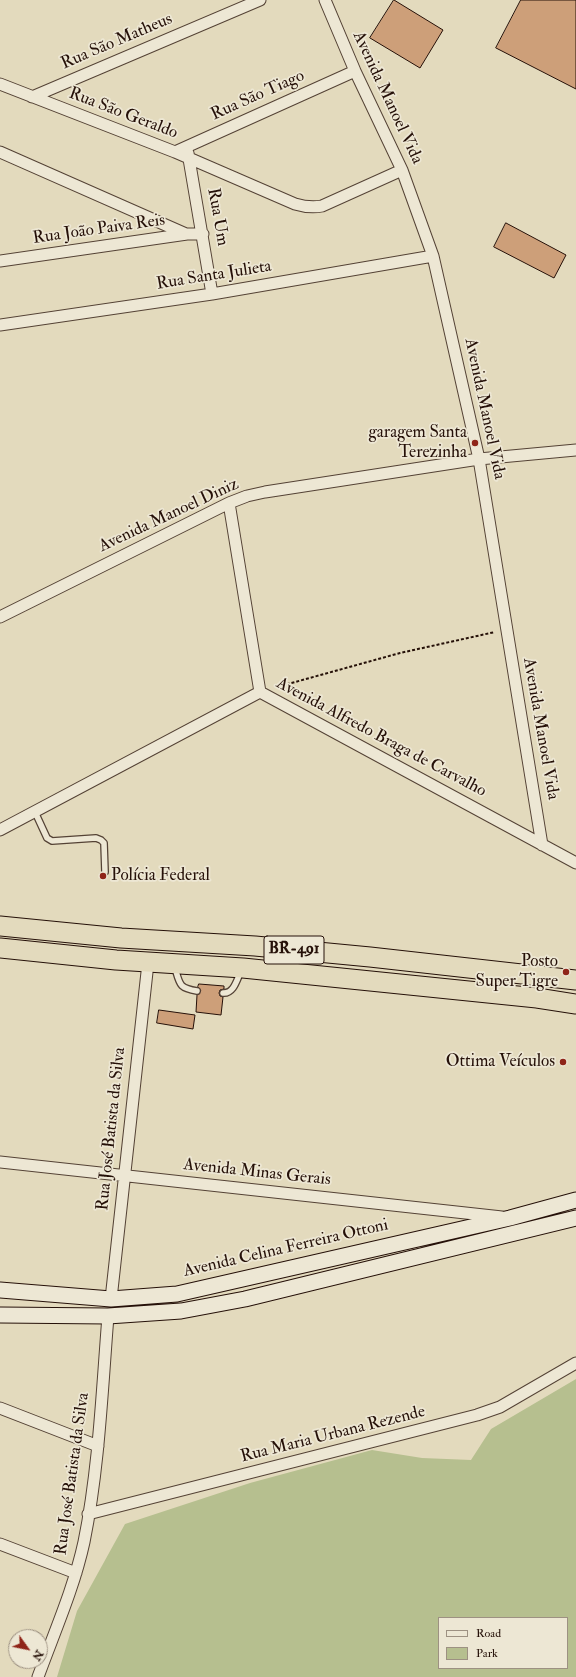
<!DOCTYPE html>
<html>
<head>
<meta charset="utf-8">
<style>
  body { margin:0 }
  #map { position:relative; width:576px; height:1677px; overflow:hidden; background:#e3dabd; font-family:"IM FELL Double Pica",serif }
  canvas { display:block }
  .legend { position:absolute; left:438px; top:1617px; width:130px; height:52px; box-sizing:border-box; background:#ede7d4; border:1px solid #9d9182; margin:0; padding:5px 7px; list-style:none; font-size:12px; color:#251008 }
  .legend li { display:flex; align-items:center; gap:8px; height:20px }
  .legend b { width:20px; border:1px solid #9d9182 }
  .north { position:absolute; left:8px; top:1629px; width:40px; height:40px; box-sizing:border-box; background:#ede7d4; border:1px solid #9d9182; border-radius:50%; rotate:123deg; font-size:11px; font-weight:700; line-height:16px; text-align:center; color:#251008 }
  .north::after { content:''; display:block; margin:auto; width:14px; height:18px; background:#8f2418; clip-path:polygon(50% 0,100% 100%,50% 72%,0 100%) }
</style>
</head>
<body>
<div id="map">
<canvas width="576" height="1677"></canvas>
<ul class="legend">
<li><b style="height:5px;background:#ede7d4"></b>Road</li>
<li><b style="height:11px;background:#b6bf8f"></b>Park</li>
</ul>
<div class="north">N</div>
</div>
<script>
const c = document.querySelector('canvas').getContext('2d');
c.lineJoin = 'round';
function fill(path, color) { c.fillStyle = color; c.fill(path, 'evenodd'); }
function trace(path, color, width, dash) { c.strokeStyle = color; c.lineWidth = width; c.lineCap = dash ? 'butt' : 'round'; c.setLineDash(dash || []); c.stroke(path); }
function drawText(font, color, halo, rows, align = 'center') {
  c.font = font + ' "IM FELL Double Pica",serif'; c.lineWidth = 3.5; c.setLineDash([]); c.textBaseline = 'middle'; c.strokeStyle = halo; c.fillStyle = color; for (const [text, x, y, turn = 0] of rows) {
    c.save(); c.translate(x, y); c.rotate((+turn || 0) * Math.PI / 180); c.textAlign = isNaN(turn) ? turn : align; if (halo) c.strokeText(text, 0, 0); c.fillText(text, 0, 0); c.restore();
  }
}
fill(new Path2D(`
  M576,1379V1677H57L77,1611L125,1524L250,1483L372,1450L422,1458L471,1460L491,1429ZM439,1618H567V1668H439Z`), '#b6bf8f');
const building = new Path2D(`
  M394,0L443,30L420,68L370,38Z
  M521,0H576V89L496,48Z
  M506,223L566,255L554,278L494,247Z
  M199,984L224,986V989L220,990L219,993L220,996L223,997L221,1015L196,1012L197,995L201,991L198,987Z
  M159,1010L195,1015L193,1029L157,1023Z`);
fill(building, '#cd9f79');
trace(building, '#251008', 1);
const lane = new Path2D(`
  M35,812L47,838L52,841L96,838L101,840L104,843L105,872
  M175,968C180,985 179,988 197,991
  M223,993C234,994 237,979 241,971`);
const street = new Path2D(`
  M325,0L355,71L402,170L433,256L479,459L542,845
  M0,84L175,152L295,204C305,207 312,208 322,206L402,170
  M32,97L260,0
  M0,152L186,234
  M175,152L355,71
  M188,153L212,294
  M0,261L187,234H203
  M0,325L212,294L433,256
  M229,503L260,692
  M0,617L229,503L247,496L265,492L479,459L576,450
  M0,830L260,692L576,863
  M0,1162L502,1217
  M111,1299L148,963
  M0,1408L98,1446
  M88,1514L477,1415L500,1407L576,1363
  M0,1544L76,1573
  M38,1677C54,1633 74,1588 84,1542C99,1468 102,1391 108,1316`);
const secondary = new Path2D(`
  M0,1290L111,1299L177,1294L510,1218L576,1200
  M0,1315L108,1316L181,1311L245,1299L576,1218`);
const highway = new Path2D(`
  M0,926L121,938L255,946L370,957L576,980
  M0,948L116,960L243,968L537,998L576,1004`);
trace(lane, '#544235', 8);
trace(street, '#544235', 13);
trace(secondary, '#251008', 17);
trace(highway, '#251008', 21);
trace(new Path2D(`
  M277,687L400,653L495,632`), '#251008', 2, [3, 2]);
trace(lane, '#ede7d4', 5.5);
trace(street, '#ede7d4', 11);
trace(secondary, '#ede7d4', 15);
trace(highway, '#e3dabd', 19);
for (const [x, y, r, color] of [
  [475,443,4,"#8f2418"],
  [103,876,4,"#8f2418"],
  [566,972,4,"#8f2418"],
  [563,1062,4,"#8f2418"]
]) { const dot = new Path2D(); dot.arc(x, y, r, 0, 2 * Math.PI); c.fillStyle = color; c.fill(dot); trace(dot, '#ede7d4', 1.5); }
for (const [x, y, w] of [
  [294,950,60]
]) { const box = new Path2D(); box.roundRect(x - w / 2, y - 14, w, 28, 3); c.fillStyle = '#ede7d4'; c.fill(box); trace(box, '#251008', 1); }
drawText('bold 16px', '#251008', null, [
  ["BR-491",294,950]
]);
drawText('17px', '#251008', '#ede7d4', [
  ["Rua São Matheus",117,42,-23],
  ["Rua São Tiago",258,96,-24],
  ["Avenida Manoel Vida",387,98,65],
  ["Rua São Geraldo",123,114,21],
  ["Rua Um",217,217,80],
  ["Rua João Paiva Reis",99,230,-8],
  ["Rua Santa Julieta",214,276,-9],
  ["Avenida Manoel Vida",484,409,78],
  ["Avenida Manoel Diniz",169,516,-25],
  ["Avenida Manoel Vida",540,729,80],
  ["Avenida Alfredo Braga de Carvalho",381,738,28],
  ["Rua José Batista da Silva",112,1129,-84],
  ["Avenida Minas Gerais",257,1173,6],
  ["Avenida Celina Ferreira Ottoni",286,1249,-13],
  ["Rua Maria Urbana Rezende",333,1435,-14],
  ["Rua José Batista da Silva",73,1474,-82]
]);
drawText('17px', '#251008', '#ede7d4', [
  ["garagem Santa",467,433],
  ["Terezinha",467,453],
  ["Polícia Federal",111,876,"left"],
  ["Posto",558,962],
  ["Super Tigre",558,982],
  ["Ottima Veículos",555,1062]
], 'right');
</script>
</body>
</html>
